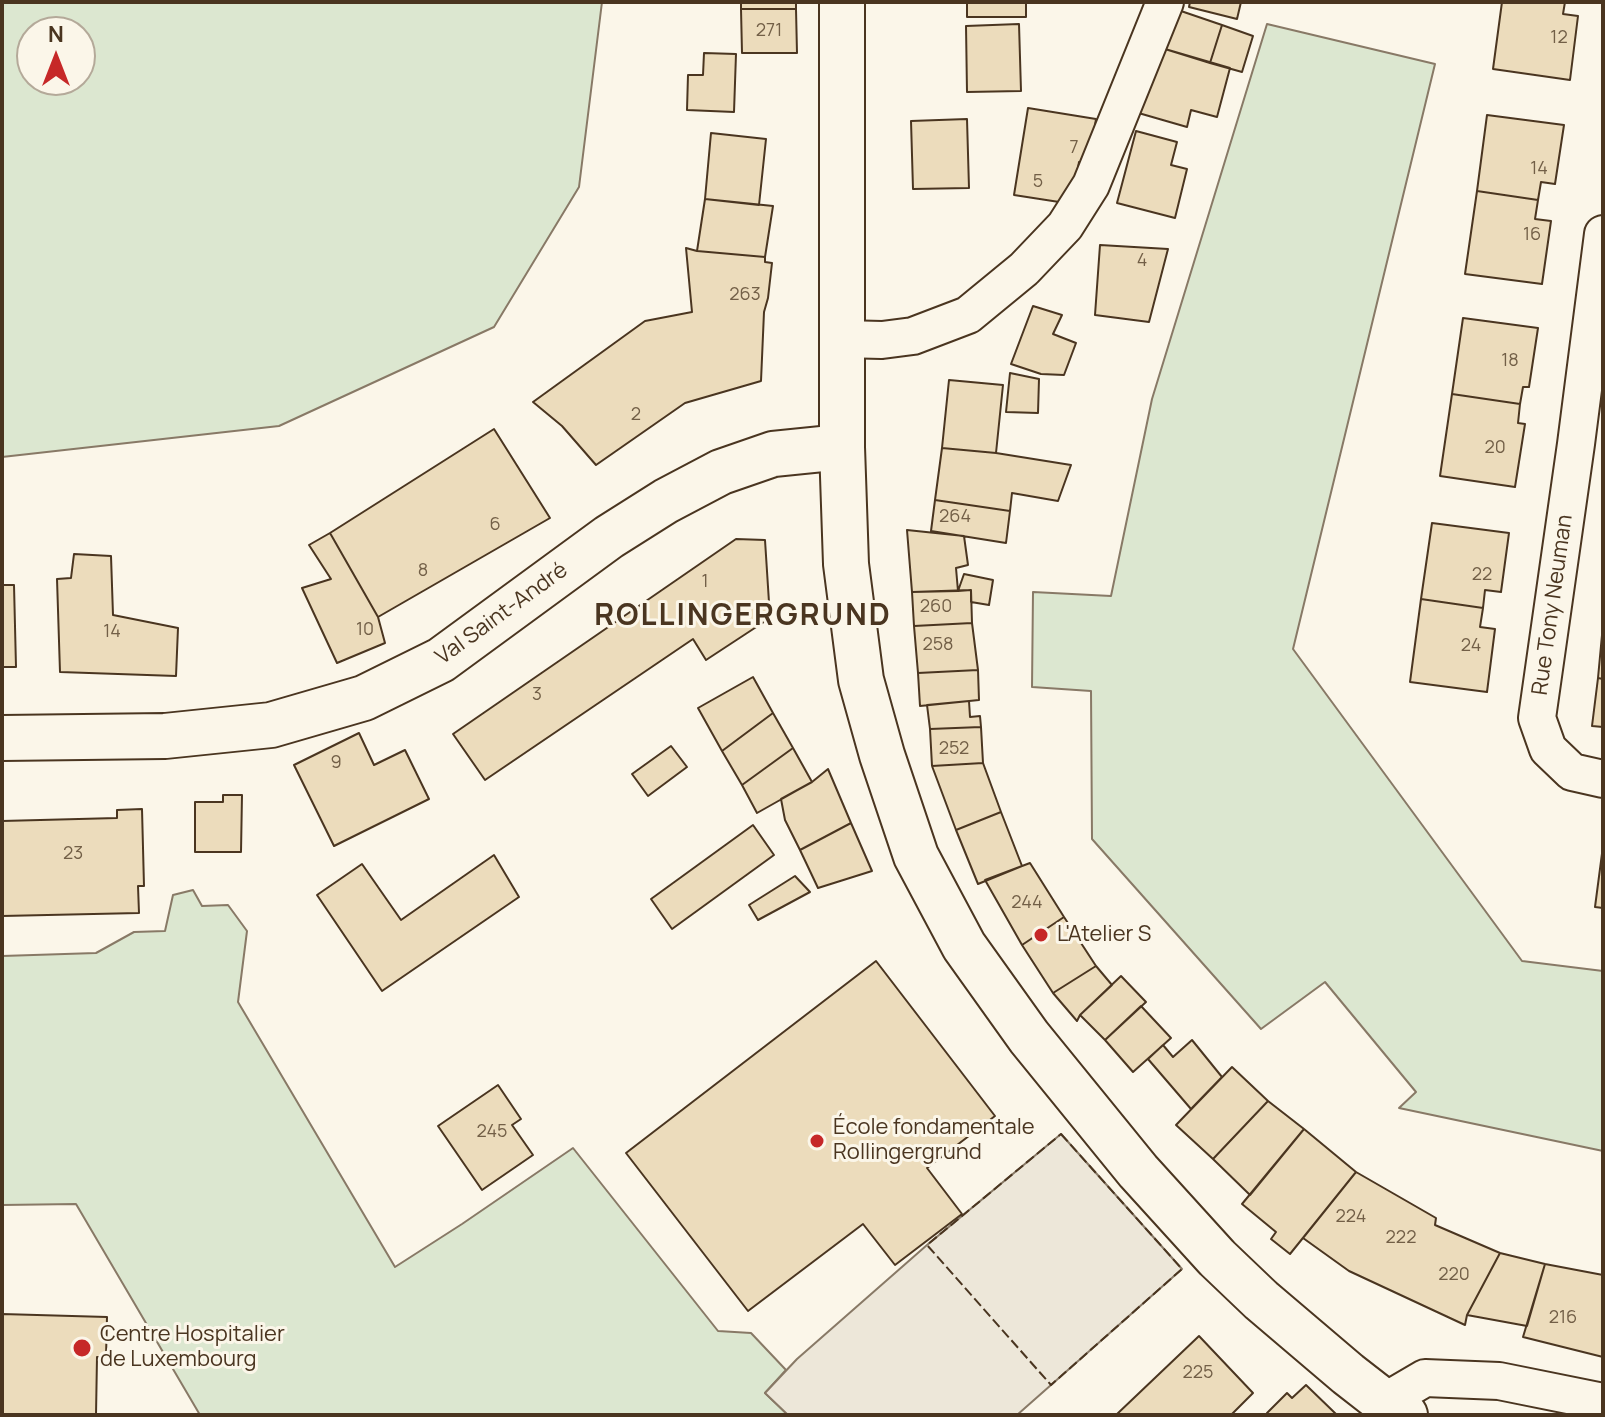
<!DOCTYPE html>
<html>
<head>
<meta charset="utf-8">
<style>
  body { margin:0 }
  #map { position:relative; width:1605px; height:1417px; overflow:hidden; background:#fbf6e9; font-family:Manrope,sans-serif }
  canvas { display:block }
  .frame { position:absolute; inset:0; border:4px solid #4a3520; pointer-events:none }
  .north { position:absolute; left:16px; top:16px; width:80px; height:80px; box-sizing:border-box; background:#fbf6e9; border:2px solid #b4a999; border-radius:50%; rotate:0deg; font-size:22px; font-weight:700; line-height:32px; text-align:center; color:#4a3520 }
  .north::after { content:''; display:block; margin:auto; width:28px; height:36px; background:#c62828; clip-path:polygon(50% 0,100% 100%,50% 72%,0 100%) }
</style>
</head>
<body>
<div id="map">
<canvas width="1605" height="1417"></canvas>
<div class="frame"></div>
<div class="north">N</div>
</div>
<script>
const c = document.querySelector('canvas').getContext('2d');
c.lineJoin = 'round';
function fill(path, color) { c.fillStyle = color; c.fill(path, 'evenodd'); }
function trace(path, color, width, dash) { c.strokeStyle = color; c.lineWidth = width; c.lineCap = dash ? 'butt' : 'round'; c.setLineDash(dash || []); c.stroke(path); }
function drawText(font, color, halo, rows, align = 'center') {
  c.font = font + ' Manrope,sans-serif'; c.lineWidth = 6; c.setLineDash([]); c.textBaseline = 'middle'; c.strokeStyle = halo; c.fillStyle = color; for (const [text, x, y, turn = 0] of rows) {
    c.save(); c.translate(x, y); c.rotate((+turn || 0) * Math.PI / 180); c.textAlign = isNaN(turn) ? turn : align; if (halo) c.strokeText(text, 0, 0); c.fillText(text, 0, 0); c.restore();
  }
}
const green = new Path2D(`
  M2,2H602L579,187L494,327L279,426L2,457ZM80,32V80H32V32Z
  M1267,24L1435,64L1293,649L1522,961L1603,971V1151L1399,1108L1416,1092L1325,982L1261,1029L1092,839L1091,691L1032,687L1033,592L1111,596L1152,399Z
  M193,890L202,906L228,905L247,931L238,1002L395,1267L462,1224L573,1148L718,1331L751,1333L786,1370L765,1393L788,1415H200L76,1204L2,1205V956L96,953L134,932L165,931L173,895Z`);
fill(green, '#dce7d0');
trace(green, '#887966', 2);
const parking = new Path2D(`
  M1061,1134L1182,1269L1051,1385L1017,1415H788L765,1393L797,1359L927,1245Z`);
fill(parking, '#ede7d9');
trace(parking, '#887966', 2);
const building = new Path2D(`
  M741,2H796V9H741Z
  M967,2H1026V17H967Z
  M1190,2H1241L1237,19L1189,7Z
  M1502,2H1565L1563,14L1578,16L1570,80L1493,69Z
  M741,9H796L797,53H742Z
  M1178,10L1222,25L1210,63L1165,49Z
  M1019,24L1021,91L967,92L966,26Z
  M1222,25L1253,36L1242,72L1210,63Z
  M1165,49L1230,68L1217,117L1191,110L1187,127L1135,112Z
  M704,53L736,54L734,112L687,110L688,75H703Z
  M1028,108L1096,119L1089,164L1079,162L1072,204L1014,195Z
  M1487,115L1564,125L1555,184L1541,182L1538,200L1477,191Z
  M967,119L969,188L913,189L911,121Z
  M1136,131L1177,142L1171,165L1187,169L1175,218L1117,203Z
  M711,133L766,139L759,205L705,199Z
  M1477,191L1538,200L1535,219L1551,221L1542,284L1465,274Z
  M705,199L773,206L765,257L697,251Z
  M1100,245L1168,249L1149,322L1095,315Z
  M686,248L697,251L765,257V262L772,263L768,298L764,312L761,381L685,403L596,465L562,426L533,402L645,321L692,312Z
  M1033,306L1062,315L1053,334L1076,343L1064,375L1041,374L1011,364Z
  M1463,318L1538,328L1529,387H1523L1520,404L1452,394Z
  M1010,373L1039,379L1038,413L1006,412Z
  M949,380L1003,385L996,453L942,448Z
  M1452,394L1520,404L1518,423L1525,424L1515,487L1440,476Z
  M494,429L550,518L378,617L330,533Z
  M942,448L996,453L1071,465L1058,501L1012,493L1010,511L935,500Z
  M935,500L1010,511L1006,543L931,531Z
  M1432,523L1509,533L1501,592L1485,590L1483,608L1421,599Z
  M907,530L964,536L968,565L956,568L958,591L912,592Z
  M330,533L378,617L385,643L337,663L302,588L331,579L309,545Z
  M736,539L765,540L770,618L706,660L693,639L485,780L453,734Z
  M74,554L111,556L113,615L178,628L176,676L60,672L57,579L71,578Z
  M964,574L993,580L989,605L971,602V590L958,591Z
  M2,585H14L16,667H2Z
  M971,590L972,623L914,626L912,592Z
  M1421,599L1483,608L1480,627L1495,629L1487,692L1410,682Z
  M972,623L978,670L918,673L914,626Z
  M1602,635L1603,636V679L1598,678Z
  M978,670L979,700L920,706L918,673Z
  M753,677L773,713L722,751L698,708Z
  M1598,678L1603,679V727L1592,726Z
  M969,701L970,717L980,716L981,727L930,729L927,705Z
  M773,713L793,748L742,785L722,751Z
  M981,727L983,763L932,766L930,729Z
  M359,733L374,765L405,750L429,799L334,846L294,765Z
  M671,746L687,767L648,796L632,774Z
  M793,748L812,782L757,813L742,785Z
  M983,763L1001,812L956,830L932,766Z
  M828,769L851,823L800,850L785,820L781,799L812,782Z
  M223,795H242L241,852H195V802H223Z
  M142,809L144,886H138L139,913L2,916V821L117,818V810Z
  M1001,812L1022,866L978,884L956,830Z
  M851,823L872,871L818,888L800,850Z
  M753,825L774,855L672,929L651,899Z
  M1603,846V908L1595,907Z
  M494,855L519,897L382,991L317,895L362,864L401,920Z
  M1030,863L1064,917L1022,945L985,880Z
  M795,876L810,892L758,920L749,905Z
  M1064,917L1096,966L1053,993L1022,945Z
  M876,961L995,1116L927,1168L962,1214L895,1265L863,1224L748,1311L626,1153Z
  M1096,966L1112,985L1080,1015L1077,1021L1053,993Z
  M1121,976L1146,1002L1105,1040L1080,1015Z
  M1141,1006L1171,1038L1133,1072L1105,1040Z
  M1192,1040L1222,1077L1191,1109L1148,1059L1163,1045L1173,1057Z
  M1232,1067L1268,1101L1213,1159L1176,1125Z
  M498,1085L521,1119L512,1125L533,1155L482,1190L438,1126Z
  M1268,1101L1304,1129L1250,1195L1213,1159Z
  M1304,1129L1356,1172L1290,1254L1271,1239L1276,1232L1242,1204Z
  M1356,1172L1436,1218L1435,1225L1500,1253L1467,1315L1465,1325L1349,1271L1303,1238Z
  M1500,1253L1545,1264L1527,1326L1467,1315Z
  M1545,1264L1603,1275V1357L1523,1337Z
  M2,1314L107,1317L106,1357H97L96,1415H2Z
  M1199,1336L1253,1393L1231,1415H1116Z
  M1306,1385L1337,1415H1269L1267,1413L1287,1393L1292,1398Z`);
fill(building, '#ecdcbc');
trace(building, '#4a3520', 2);
const minor = new Path2D(`
  M1603,234L1576,444L1537,718L1548,749L1572,772L1603,779
  M842,339L882,340L913,336L968,315L1024,269L1065,226L1091,185L1165,2
  M1384,1402L1425,1378L1499,1381L1603,1402`);
const tertiary = new Path2D(`
  M2,738L165,736L271,725L364,698L441,660L609,537L666,501L721,472L773,454L842,447`);
const primary = new Path2D(`
  M842,2V447L846,564L861,680L882,755L916,856L964,946L1029,1037L1138,1171L1217,1258L1261,1300L1348,1374L1384,1402L1405,1415`);
trace(minor, '#4a3520', 40);
trace(tertiary, '#4a3520', 48);
trace(primary, '#4a3520', 48);
trace(minor, '#fbf6e9', 36);
trace(tertiary, '#fbf6e9', 44);
trace(primary, '#fbf6e9', 44);
trace(new Path2D(`
  M1061,1134L1182,1269L1051,1385L927,1245Z`), '#4a3520', 2, [10, 4]);
for (const [x, y, r, color] of [
  [1041,935,8,"#c62828"],
  [817,1141,8,"#c62828"],
  [82,1348,10,"#c62828"]
]) { const dot = new Path2D(); dot.arc(x, y, r, 0, 2 * Math.PI); c.fillStyle = color; c.fill(dot); trace(dot, '#fbf6e9', 3); }
drawText('18px', '#725f47', null, [
  ["271",769,31],
  ["12",1559,38],
  ["7",1074,148],
  ["14",1539,169],
  ["5",1038,182],
  ["16",1532,235],
  ["4",1142,261],
  ["263",745,295],
  ["18",1510,361],
  ["2",636,415],
  ["20",1495,448],
  ["264",955,517],
  ["6",495,525],
  ["8",423,571],
  ["22",1482,575],
  ["1",705,582],
  ["260",936,607],
  ["10",365,630],
  ["14",112,632],
  ["258",938,645],
  ["24",1471,646],
  ["3",537,695],
  ["252",954,749],
  ["9",336,763],
  ["23",73,854],
  ["244",1027,903],
  ["245",492,1132],
  ["224",1351,1217],
  ["222",1401,1238],
  ["220",1454,1275],
  ["216",1563,1318],
  ["225",1198,1373]
]);
drawText('22px', '#4a3520', '#fbf6e9', [
  ["Rue Tony Neuman",1553,605,-82],
  ["Val Saint-André",502,614,-36]
]);
drawText('22px', '#4a3520', '#fbf6e9', [
  ["L'Atelier S",1057,935],
  ["École fondamentale",833,1128],
  ["Rollingergrund",833,1153],
  ["Centre Hospitalier",100,1335],
  ["de Luxembourg",100,1360]
], 'left');
c.letterSpacing = '2px';
drawText('bold 30px', '#4a3520', '#fbf6e9', [
  ["ROLLINGERGRUND",743,617]
]);
c.letterSpacing = '0px';
</script>
</body>
</html>
